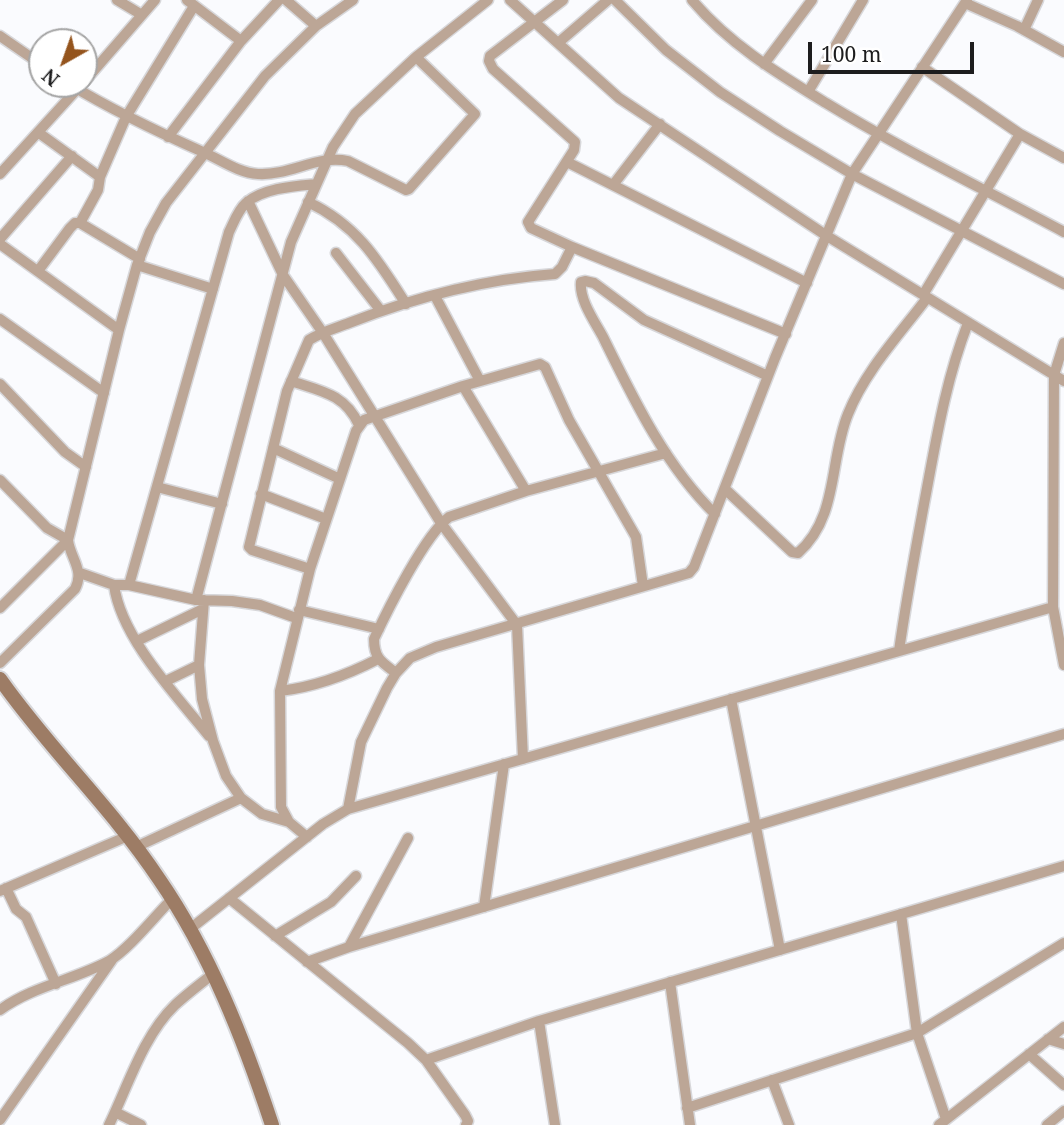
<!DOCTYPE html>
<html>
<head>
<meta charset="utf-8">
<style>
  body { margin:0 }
  #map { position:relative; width:1064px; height:1125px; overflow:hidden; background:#fafbfe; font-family:"Noto Serif",serif }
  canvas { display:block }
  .north { position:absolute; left:28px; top:28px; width:70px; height:70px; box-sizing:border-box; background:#fff; border:2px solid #a5a5a5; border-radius:50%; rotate:220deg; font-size:19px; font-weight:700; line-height:28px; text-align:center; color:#1d1d1e }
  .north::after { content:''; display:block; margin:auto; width:24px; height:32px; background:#94541d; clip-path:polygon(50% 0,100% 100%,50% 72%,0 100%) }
  .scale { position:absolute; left:808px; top:42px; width:166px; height:32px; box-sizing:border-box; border:4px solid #1d1d1e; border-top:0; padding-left:9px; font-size:21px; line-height:24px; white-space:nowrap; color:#1d1d1e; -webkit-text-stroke:5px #fff; paint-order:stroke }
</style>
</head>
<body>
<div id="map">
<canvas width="1064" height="1125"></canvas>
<div class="north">N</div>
<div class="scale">100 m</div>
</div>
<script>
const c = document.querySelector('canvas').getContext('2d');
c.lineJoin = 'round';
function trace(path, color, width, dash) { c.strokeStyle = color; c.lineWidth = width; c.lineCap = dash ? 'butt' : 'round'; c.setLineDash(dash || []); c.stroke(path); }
const street = new Path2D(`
  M117,0L142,15
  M187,0L241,41
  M286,0L316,26
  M510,0L619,98L827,236L1064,381
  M563,0L490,56L489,61L493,69L575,142L574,150L528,222L531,228L572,247L786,334
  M615,0L666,50L720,92L780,131L852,174L1064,284
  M692,0C729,44 777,73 826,103C903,150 984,189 1064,232
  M965,3L1017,26L1064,52
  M1024,30L1038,0
  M0,36L42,65
  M558,43L608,0
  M764,64L812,0
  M922,67L1020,134L1064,158
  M84,82L155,0
  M69,84C112,110 158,132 203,152C221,160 239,173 258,174C290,176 318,154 348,161L406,190L409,189L475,114L416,57
  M808,92L863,0
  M39,133L100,177
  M168,137L241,41L279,0
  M567,162L807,283
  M0,174L80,86
  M613,185L660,124
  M248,201L283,275L323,333L441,523L517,625L523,759
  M308,202C357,225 378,260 406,304
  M80,223L140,259
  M0,239L72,156
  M0,244L119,330
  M336,253L381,311
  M137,265L213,289
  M38,271L70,228L75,223H80L98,190L100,177L126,117L194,6
  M923,295L1020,134
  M435,296L480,381
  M0,319L104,393
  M1064,343L1054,375L1053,607L1064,665
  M291,381C321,391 345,394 359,425
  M0,384L65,452L86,467
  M463,386L526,491
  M273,448L340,479
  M0,480L47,528L68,540
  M157,487L222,504
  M725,489L792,552L798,553C839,517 829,460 848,414C865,371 900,334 927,298
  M261,494L326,519
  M715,514C665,465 634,400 603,337C595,322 579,300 581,282L585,281L594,283L644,320L768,376
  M310,569L252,550L249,547L287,391L309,340C321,332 336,328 349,323C413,298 486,279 555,274L562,267L572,247
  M80,573L114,585H129L196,600L232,601L260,605L296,618
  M114,585C121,638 176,695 209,736
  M129,585L229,232C234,222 238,210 246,203C263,188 295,186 316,184
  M196,600L291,242L333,147L355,114L416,57L488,0
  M204,600L199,665L202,699L213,741L226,776L241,798L262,814L289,822L307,837
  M0,608L68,540
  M299,610L379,629
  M137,641L203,609
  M899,651C906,601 915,553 924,504C936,441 945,382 968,323
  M0,663L75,589C85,570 70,558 68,540L119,330L137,265L150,232L166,203L265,76L316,26L353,0
  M396,673C381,662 374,658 374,639C388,609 425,535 449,517L526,491L666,453
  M166,681L199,665
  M280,691C315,687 347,675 378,659
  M731,699L780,950
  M348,809L361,742L387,688L396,673L410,658L436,647L689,573L694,567L775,358L852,174L967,0
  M289,822L281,807L280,691L310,569L356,431L364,420L463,386L540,364L545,367L569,420L636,537L643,586
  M136,847L241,798
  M6,888L16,909L26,917L56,984
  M0,891L128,836
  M229,898L408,1043L426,1060L465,1115L468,1121L466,1125
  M484,907L504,764
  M901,914L917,1033L946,1119
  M190,929L323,824L348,809L1053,607
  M275,936L331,902L356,876
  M349,947L408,838
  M307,962L349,947L1064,734
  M670,982L690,1125
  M0,1010C33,986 74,980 109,961C129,949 155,916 172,899
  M539,1021L555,1125
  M1048,1039L1064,1044
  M1029,1054L1064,1085
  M426,1060L539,1021L1064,866
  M772,1080L789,1125
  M687,1108L917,1033L1064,943
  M115,1112L141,1125
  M0,1120L112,960
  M109,1125C128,1086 143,1036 175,1005C187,994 200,984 213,974
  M939,1125L1064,1027
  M1047,1125L1064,1111`);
const secondary = new Path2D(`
  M0,679C49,749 112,808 159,879C210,953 244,1040 272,1125`);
trace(street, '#d7d7da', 13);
trace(secondary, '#d7d7da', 18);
trace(street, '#bca696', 10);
trace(secondary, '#9d7c65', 14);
</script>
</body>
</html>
